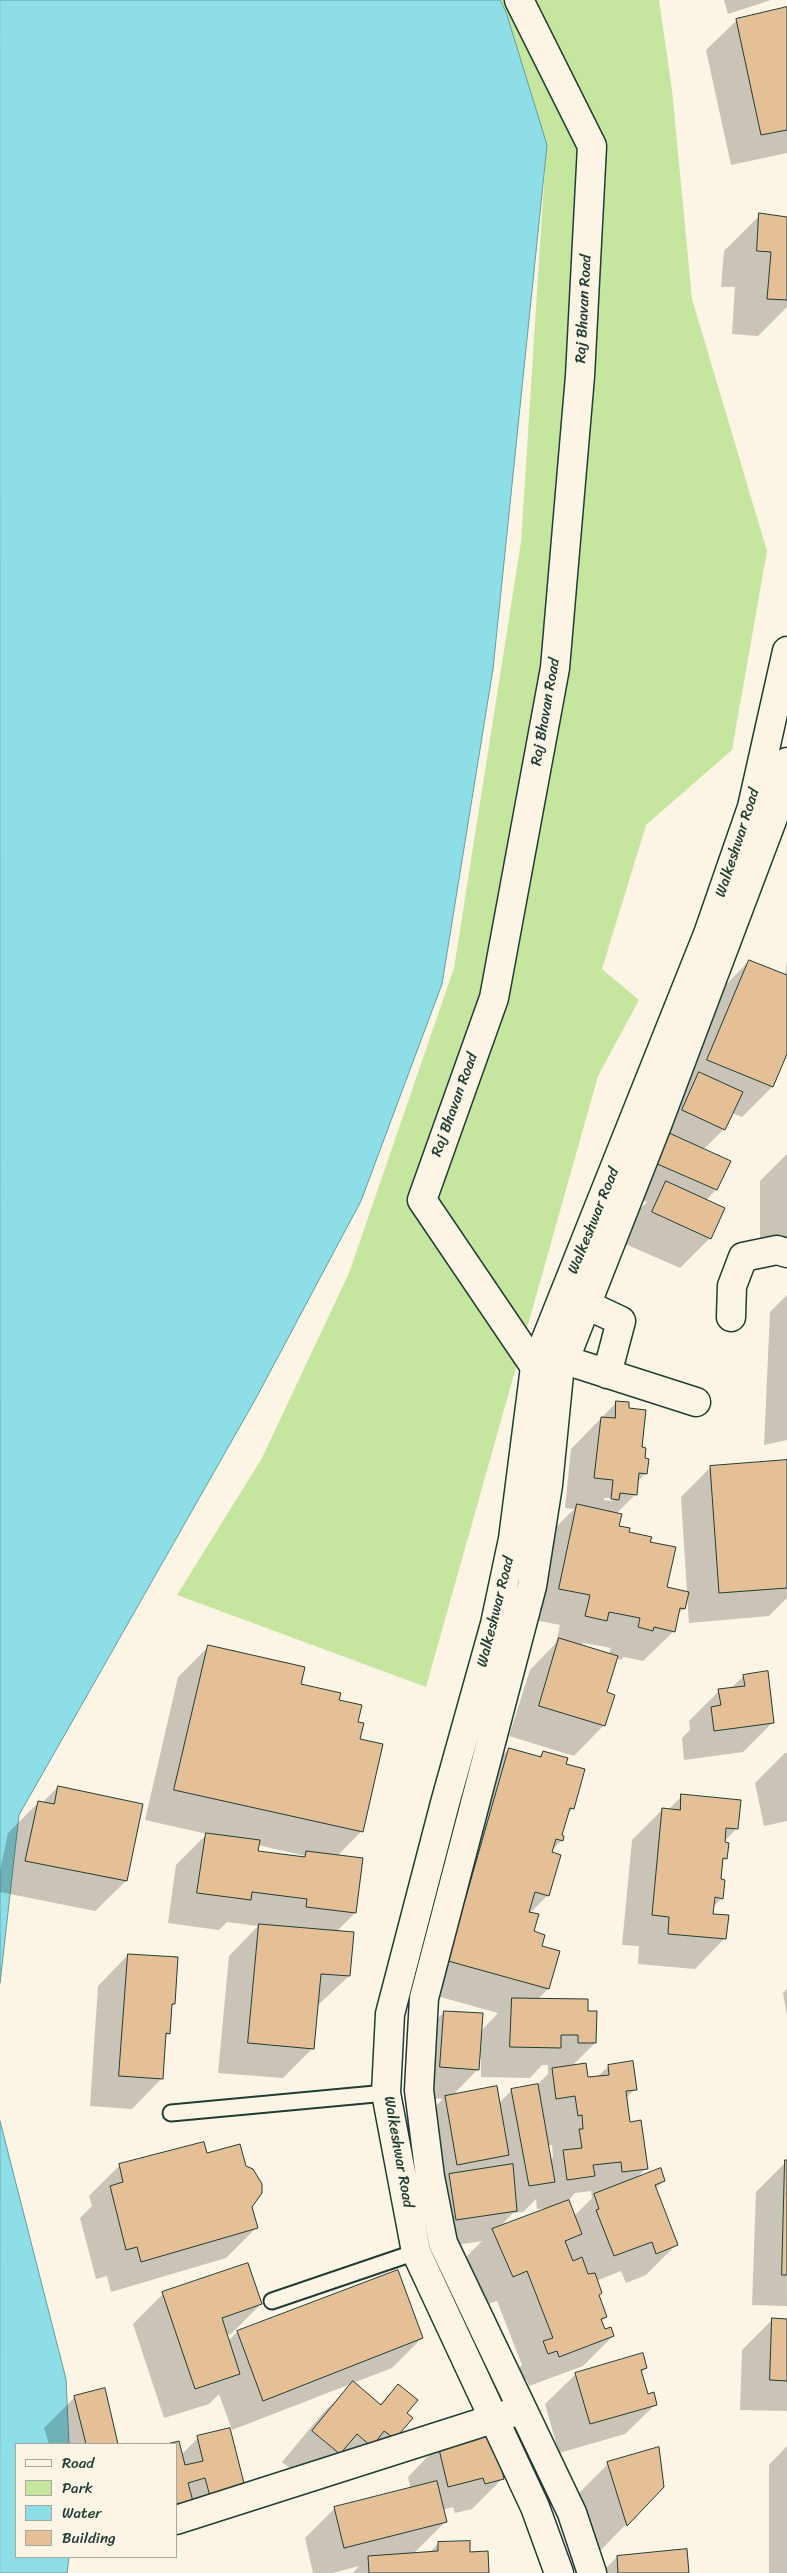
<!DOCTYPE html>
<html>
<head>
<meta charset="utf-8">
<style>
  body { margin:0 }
  #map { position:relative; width:787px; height:2573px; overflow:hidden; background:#fcf5e5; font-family:Sriracha,sans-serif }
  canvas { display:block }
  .legend { position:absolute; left:15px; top:2443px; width:162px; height:115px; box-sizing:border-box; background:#fcf5e5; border:1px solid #a4ab9e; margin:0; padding:6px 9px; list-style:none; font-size:15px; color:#1f3d34 }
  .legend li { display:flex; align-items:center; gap:10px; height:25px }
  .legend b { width:25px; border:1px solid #a4ab9e }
</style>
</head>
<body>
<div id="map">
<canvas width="787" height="2573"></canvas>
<ul class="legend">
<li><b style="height:6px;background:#fcf5e5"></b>Road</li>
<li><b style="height:14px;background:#c6e69f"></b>Park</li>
<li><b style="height:14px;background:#8ddee7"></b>Water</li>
<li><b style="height:14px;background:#e5bf95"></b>Building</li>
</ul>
</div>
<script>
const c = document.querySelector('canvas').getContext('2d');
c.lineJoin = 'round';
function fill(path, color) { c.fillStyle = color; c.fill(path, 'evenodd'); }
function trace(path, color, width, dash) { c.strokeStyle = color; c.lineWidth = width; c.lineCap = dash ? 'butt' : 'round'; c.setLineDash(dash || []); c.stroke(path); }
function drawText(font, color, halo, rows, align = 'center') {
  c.font = font + ' Sriracha,sans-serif'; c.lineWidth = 4.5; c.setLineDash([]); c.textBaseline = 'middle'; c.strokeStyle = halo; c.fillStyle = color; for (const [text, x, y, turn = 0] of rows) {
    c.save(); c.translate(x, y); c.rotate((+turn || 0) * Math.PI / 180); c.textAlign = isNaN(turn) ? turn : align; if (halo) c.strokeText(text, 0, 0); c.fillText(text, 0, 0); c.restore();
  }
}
fill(new Path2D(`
  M460,0H659L672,90L692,299L767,551L732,750L646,825L602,969L639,1000L598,1076L426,1687L177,1595L262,1458L349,1273L454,968L521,542L545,167Z`), '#c6e69f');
const water = new Path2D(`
  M0,0H500L506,12L547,145L493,669L442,984L361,1201L255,1400L19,1815L0,1983Z
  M0,2121L66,2379L69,2444H16V2557H69L67,2573H0Z`);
fill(water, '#8ddee7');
trace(water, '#619e9f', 1);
fill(new Path2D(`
  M724,0H771L728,14Z
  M787,9V153L731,165L706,50L737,20Z
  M760,215L787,219V307L758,336L732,334L735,287H721L724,251Z
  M749,961L785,976L787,961V1051L772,1087L742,1117L732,1113L724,1129L703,1150L716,1190L706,1200L710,1238L680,1268L623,1243L636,1213L647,1202L626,1193L719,992Z
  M787,1154V1260H760V1181Z
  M787,1295V1440L764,1445L770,1312Z
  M617,1402L627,1409L641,1448L646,1473L637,1482L636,1494L616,1514L618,1527L649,1543L666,1588L687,1592L681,1497L711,1467L787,1461V1598L769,1616L689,1623L687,1596L683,1609L677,1615L674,1631L643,1661L624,1657L621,1660L616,1659L606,1693L604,1725L574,1756L509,1736L530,1670L556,1643L560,1625L529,1619L547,1536L574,1509L565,1508L571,1449ZM604,1498H616L613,1501L604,1500ZM584,1643L611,1648L609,1654L580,1646Z
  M208,1647L338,1701L356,1723L358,1740L381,1745L361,1832L337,1856L362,1859L355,1913L336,1932L349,1976L317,2006L313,2048L283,2078L218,2073L229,1956L258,1926L227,1922L219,1930L168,1923L176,1865L207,1834L145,1820L178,1677ZM258,1845L306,1856V1858L257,1852Z
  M744,1676L773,1722L743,1752L684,1760L682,1738L690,1730L689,1721L719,1691L730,1689Z
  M509,1749L538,1757L543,1752L564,1764L573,1808L566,1815L560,1836L562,1840L551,1851L548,1895L530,1913L532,1932L540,1947L548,1989L537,2000L586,2012L595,2043L571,2067L587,2079L597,2077L609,2066L635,2089L626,2098L629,2123L646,2168L635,2180L664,2181L655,2189L676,2245L646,2275L626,2283L621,2271L596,2281L598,2296L606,2317L601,2322L604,2331L613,2336L583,2366L529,2386L527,2380L518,2383L514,2373L522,2365L497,2301L483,2306L462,2261L482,2241L426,2250L419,2205L431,2193L415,2127L443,2099L410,2097L414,2042L444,2012L481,2031L498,2013L419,1991L479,1780ZM479,2058H481V2077L530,2078L542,2065H548V2074L537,2085L512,2090L499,2103L452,2096L478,2069ZM547,2145H552L553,2157L550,2160ZM591,2191L592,2198L574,2216L568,2201L575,2193ZM536,2199L537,2209L550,2208L498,2229L513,2213L523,2212Z
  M785,1753H787V1821L764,1826L755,1783Z
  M58,1787L141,1805L126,1881L95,1911L0,1892V1870L8,1833L38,1803H42Z
  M682,1796L737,1828L722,1844L726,1858L721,1862L720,1881L722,1898L712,1908L711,1915L725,1938L695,1969L638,1964L639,1946L622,1945L632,1840L662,1810H668Z
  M128,1955L174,2004L171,2007L169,2033L164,2038L162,2078L132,2109L90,2106L98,1986Z
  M787,1989V2016L783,1993Z
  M786,2162L787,2306L752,2305L756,2192Z
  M120,2165L250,2207L256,2228L226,2258L111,2292L107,2276L96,2279L80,2218L92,2206L89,2196Z
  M397,2271L422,2338L392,2368L353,2383L379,2405L398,2386L394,2439L309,2484L282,2462L323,2413L353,2383L232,2430L219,2394L209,2404L164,2418L133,2324L163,2294L261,2304L231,2334L226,2335L228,2341L237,2332Z
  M772,2320H787V2411L740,2410L742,2350Z
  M646,2368L640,2373L647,2396L656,2404L625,2434L559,2453L545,2404L576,2374Z
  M104,2390L117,2444H49L44,2428L75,2397Z
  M198,2438L244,2491L176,2521V2444H172L178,2443L181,2455Z
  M438,2446L502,2479L472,2509L455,2513L453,2507L442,2510L445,2522L413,2554L429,2553L438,2544L469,2553L488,2573H353L359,2566L333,2573H313L305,2538L335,2508L411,2489L408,2477Z
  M787,2446V2573H769V2465Z
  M608,2464L662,2487L597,2554L578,2494Z
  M617,2557L688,2573H601Z`), '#0003');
const building = new Path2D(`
  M787,7V130L761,135L736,19Z
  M759,213L787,217V300L767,299L771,252L757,251Z
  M749,960L787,975V1054L773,1087L707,1060Z
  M699,1072L743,1092L725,1130L682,1110Z
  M669,1133L731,1161L717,1190L655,1163Z
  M666,1181L725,1208L711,1239L652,1212Z
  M616,1401L629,1402V1408L646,1410L642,1447L646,1448L645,1458L649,1459L647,1474L639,1473L637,1495L620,1493L619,1500L611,1499L613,1480L594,1478L601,1417L615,1418Z
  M787,1460V1588L719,1593L710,1466Z
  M577,1504L622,1514L619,1526L630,1528L629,1532L652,1537L650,1542L676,1547L667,1587L689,1592L685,1609L680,1608L675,1632L654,1627L653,1631L638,1627L640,1618L609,1612L607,1621L585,1616L590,1595L559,1589Z
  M559,1638L618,1656L607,1692L615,1695L605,1726L539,1706Z
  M208,1645L305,1667L301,1684L341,1693L339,1700L362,1705L358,1722L364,1723L360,1739L383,1744L363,1832L174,1790Z
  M768,1671L774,1723L714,1731L711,1707L721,1705L718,1689L745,1686L743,1675Z
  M509,1748L541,1757L543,1751L568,1758L566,1764L585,1769L574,1809L570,1808L562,1835L564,1836L563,1841L556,1839L552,1852L561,1855L549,1896L535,1892L529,1912L539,1914L534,1931L545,1935L542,1946L560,1951L549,1989L448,1961Z
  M58,1786L143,1804L127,1881L25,1861L38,1801L54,1804Z
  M681,1794L741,1800L738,1829L726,1828L725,1842L729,1843L727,1859L723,1858L721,1879L725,1880L723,1899L715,1897L713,1914L729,1915L726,1939L668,1934L669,1917L652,1915L662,1808L680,1810Z
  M206,1833L260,1840L258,1851L305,1857L306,1851L363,1858L356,1913L306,1907L307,1899L252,1892L251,1900L197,1893Z
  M259,1924L354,1932L350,1976L321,1974L314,2049L248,2043Z
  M128,1954L178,1957L175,2004H172L170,2034L166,2033L163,2079L119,2076Z
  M512,1998L588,1999V2011H597L596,2043H578V2035H561V2048L510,2047Z
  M444,2011L483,2013L479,2070L440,2067Z
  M633,2061L637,2090L626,2091L630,2122L641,2120L648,2169L622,2172L621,2162L593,2165L595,2176L567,2180L563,2150L582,2148L579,2129H583L582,2115L578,2116L575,2096L556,2099L552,2068L586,2063L588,2077L609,2075L608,2065Z
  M538,2084L555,2182L529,2186L511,2089Z
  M497,2086L509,2155L457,2165L445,2096Z
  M204,2142L207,2153L240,2144L246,2166L253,2169L262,2184V2193L252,2207L258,2228L141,2262L137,2247L126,2250L110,2186L123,2182L119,2164Z
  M785,2160H787V2275H782Z
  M513,2164L517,2211L456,2220L449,2174Z
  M661,2168L665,2181L655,2185L678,2245L656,2254L652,2242L614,2256L596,2210L599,2209L594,2194Z
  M569,2200L582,2234L565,2241L573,2261L582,2257L588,2274L595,2273L602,2293L599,2295L607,2317L601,2319L605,2329L611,2327L614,2336L559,2357L557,2351L548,2354L543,2341L553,2338L527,2271L513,2277L492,2229Z
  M248,2263L262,2304L222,2318L240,2374L195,2389L162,2292Z
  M398,2270L423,2338L263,2401L237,2331Z
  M772,2318L787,2319V2381L770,2380Z
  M643,2353L647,2368L641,2370L648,2394L654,2392L657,2405L590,2424L575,2373Z
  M353,2381L381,2405L398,2384L418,2400L407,2413L413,2418L395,2439L384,2431L372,2447L357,2434L340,2454L312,2431Z
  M105,2388L118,2444H86L74,2396Z
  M230,2428L246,2491L211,2500L205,2478L188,2483L194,2505L180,2508L179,2503L176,2504V2444H167L179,2441L185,2465L203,2461L197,2436Z
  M492,2432L504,2479L485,2484L483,2478L448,2487L438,2445Z
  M659,2447L664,2487L627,2526L607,2462Z
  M437,2481L447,2522L344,2548L334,2507Z
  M470,2541V2552L488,2551L489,2573H369L368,2556L438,2551V2542Z
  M687,2549L689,2573H618L617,2556Z`);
fill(building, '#e5bf95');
trace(building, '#1f3d34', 1);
const service = new Path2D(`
  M171,2113L386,2093
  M272,2301L416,2252`);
const minor = new Path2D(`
  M566,1295L621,1321L607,1374
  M731,1317L732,1286L743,1257L777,1250L787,1253
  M543,1353L696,1402
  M176,2520L521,2410`);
const tertiary = new Path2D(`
  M519,0L592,146L580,376L555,668L494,998L422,1200L535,1367L554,1373`);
const secondary = new Path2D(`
  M559,2573L535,2507L416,2252L386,2093L390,2014L445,1803L495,1624L513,1539L535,1367L708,934L752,807L787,651
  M592,2573L572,2513L443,2243L430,2177L419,2090L424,1998L532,1586L548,1485L559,1374L657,1125L777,807L787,762`);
trace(service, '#1f3d34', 19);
trace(minor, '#1f3d34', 31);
trace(tertiary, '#1f3d34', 31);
trace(secondary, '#1f3d34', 31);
trace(service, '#fcf5e5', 15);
trace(minor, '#fcf5e5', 28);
trace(tertiary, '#fcf5e5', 28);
trace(secondary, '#fcf5e5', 28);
drawText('15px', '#1f3d34', '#fcf5e5', [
  ["Raj Bhavan Road",584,309,-87],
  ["Raj Bhavan Road",546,712,-80],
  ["Walkeshwar Road",738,843,-72],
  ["Raj Bhavan Road",455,1105,-70],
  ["Walkeshwar Road",594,1221,-68],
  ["Walkeshwar Road",496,1612,-76],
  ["Walkeshwar Road",398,2152,80]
]);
</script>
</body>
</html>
